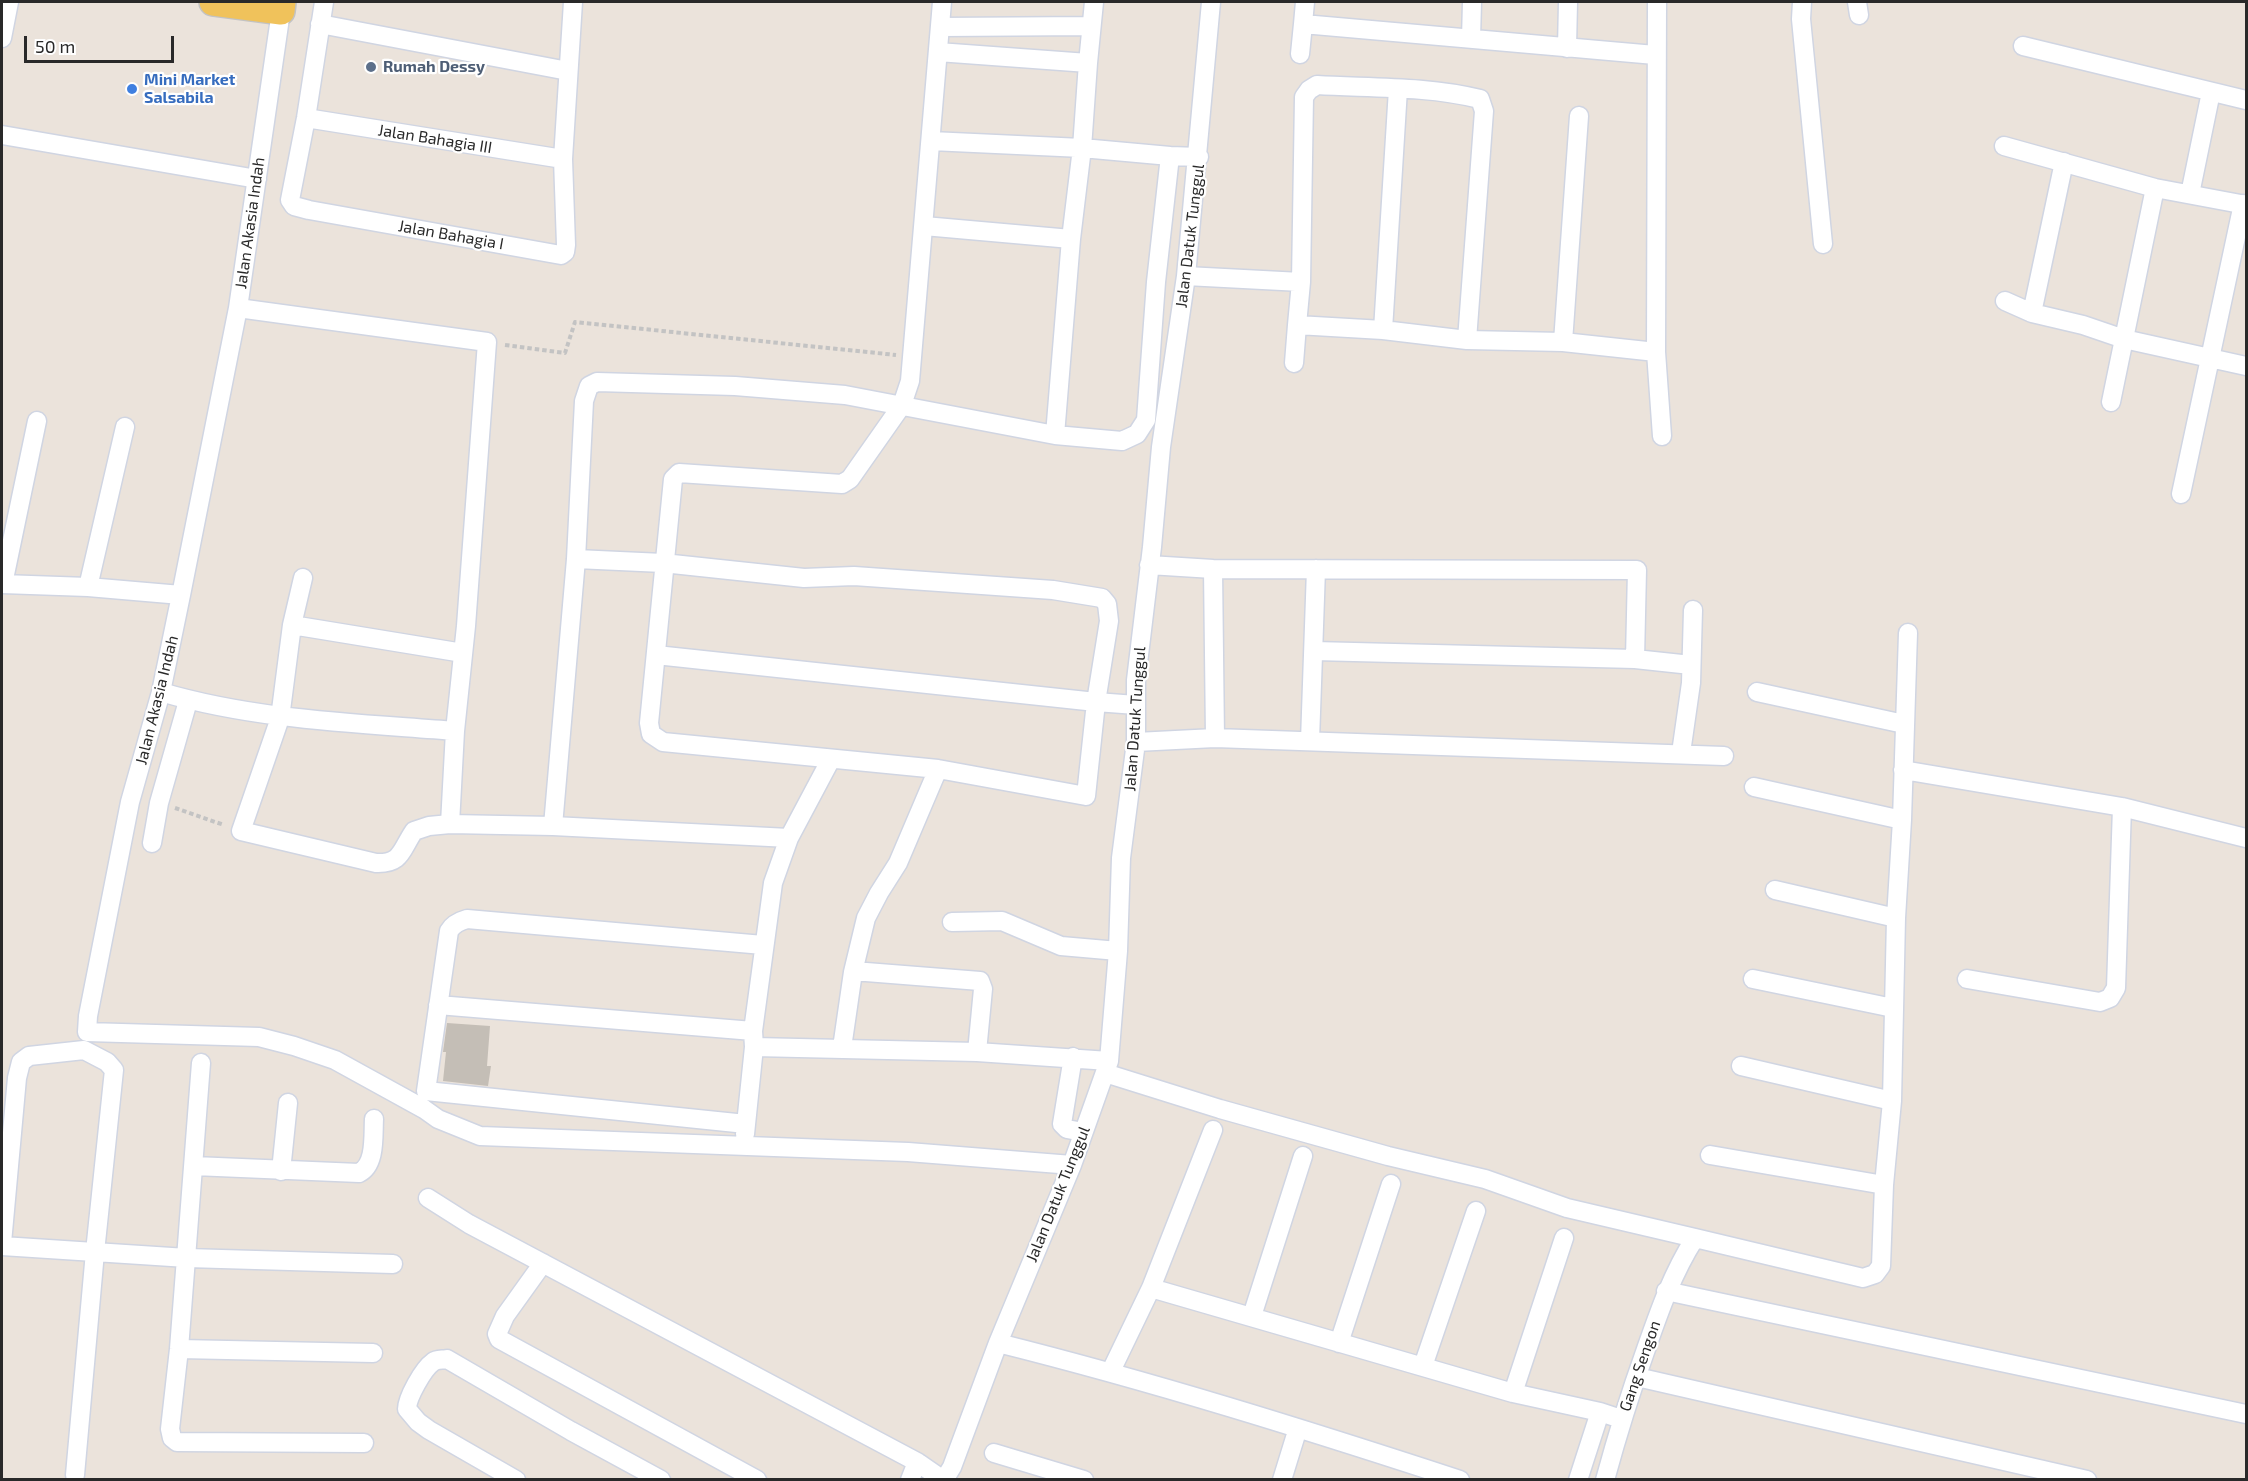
<!DOCTYPE html>
<html>
<head>
<meta charset="utf-8">
<style>
  body { margin:0 }
  #map { position:relative; width:2248px; height:1481px; overflow:hidden; background:#ebe3db; font-family:"Exo 2",sans-serif }
  canvas { display:block }
  .frame { position:absolute; inset:0; border:3px solid #292929; pointer-events:none }
  .scale { position:absolute; left:24px; top:36px; width:150px; height:27px; box-sizing:border-box; border:3px solid #292929; border-top:0; padding-left:8px; font-size:18px; line-height:21px; white-space:nowrap; color:#292929; -webkit-text-stroke:4px #fff; paint-order:stroke }
</style>
</head>
<body>
<div id="map">
<canvas width="2248" height="1481"></canvas>
<div class="frame"></div>
<div class="scale">50 m</div>
</div>
<script>
const c = document.querySelector('canvas').getContext('2d');
c.lineJoin = 'round';
function fill(path, color) { c.fillStyle = color; c.fill(path, 'evenodd'); }
function trace(path, color, width, dash) { c.strokeStyle = color; c.lineWidth = width; c.lineCap = dash ? 'butt' : 'round'; c.setLineDash(dash || []); c.stroke(path); }
function drawText(font, color, halo, rows, align = 'center') {
  c.font = font + ' "Exo 2",sans-serif'; c.lineWidth = 4.5; c.setLineDash([]); c.textBaseline = 'middle'; c.strokeStyle = halo; c.fillStyle = color; for (const [text, x, y, turn = 0] of rows) {
    c.save(); c.translate(x, y); c.rotate((+turn || 0) * Math.PI / 180); c.textAlign = isNaN(turn) ? turn : align; if (halo) c.strokeText(text, 0, 0); c.fillText(text, 0, 0); c.restore();
  }
}
fill(new Path2D(`
  M447,1023L490,1026L487,1066H491L488,1086L443,1081L446,1052H443Z`), '#c4beb6');
const street = new Path2D(`
  M324,2L306,118L290,200L294,206L309,210L561,255L565,252L566,245L563,159L573,2
  M1305,2L1303,24L1655,55
  M1657,2L1656,352L1662,436
  M1802,2L1801,19L1823,244
  M1857,2L1859,15
  M281,11L238,308L181,595L161,692L130,802L88,1016L87,1032L259,1037L294,1046L335,1060L424,1109L438,1119L480,1136L908,1152L1072,1165
  M320,24L568,71
  M941,27L1091,26
  M2,38L9,2
  M1471,39L1472,2
  M2023,46L2246,100
  M1567,48L1568,2
  M938,52L1088,63
  M1300,54L1303,24
  M306,118L563,159
  M2,135L257,179
  M931,141L1082,148L1170,156
  M2004,146L2155,188L2246,205
  M2190,194L2211,92
  M924,226L1071,239
  M1186,276L1301,282L1297,325L1383,330L1467,340L1563,342L1656,352
  M1301,282L1304,97L1309,90L1317,85C1371,88 1428,86 1480,99L1484,111L1467,340
  M2005,301L2032,313L2083,325L2124,339L2246,366
  M2032,313L2064,162
  M1383,330L1398,89
  M1563,342L1579,116
  M1294,363L1297,325
  M2111,402L2155,188
  M1055,435L1071,239L1082,148L1088,63L1094,2
  M2181,494L2243,204
  M576,559L663,563L804,578L854,576L1053,590L1102,598L1107,604L1109,621L1096,702L1136,705
  M1149,565L1213,569L1637,570L1635,659
  M1213,569L1215,738L1724,756
  M2,584L88,587L181,595
  M3,584L37,421
  M88,587L125,427
  M292,625L303,578
  M1314,651L1635,659L1691,665
  M656,655L1096,702L1086,796L938,769L663,742L651,734L649,723L673,479L679,473L842,484L850,479L902,405L910,381L942,2
  M161,692C256,720 356,723 455,731L466,626L487,342L238,308
  M1757,692L1904,724
  M455,731L450,824L553,826L789,838
  M1310,741L1316,569
  M1136,742L1215,738
  M1681,753L1691,683L1693,610
  M1903,770L2122,807L2246,838
  M1754,787L1902,820
  M450,824L429,826L414,831C401,850 402,864 376,863L241,831L280,718L292,625L463,653
  M553,826L576,559L584,401L589,386L597,382L735,386L845,395L1055,435L1122,441L1137,434L1146,420L1156,282L1170,156L1199,157
  M152,843L159,803L188,701
  M1775,890L1896,918
  M952,922L1002,921L1061,946L1118,951
  M853,972L866,918L879,893L898,863L938,769
  M1753,979L1893,1008
  M1967,979L2100,1002L2110,998L2116,988L2122,807
  M438,1005L753,1031
  M754,1047L977,1052L1109,1061
  M842,1048L853,972H866L980,981L983,989L977,1052
  M1073,1057L1062,1124L1067,1129L1083,1132
  M201,1063L179,1349L170,1429L172,1438L177,1442L364,1443
  M1741,1066L1892,1101
  M1105,1073L1220,1109L1388,1156L1485,1179L1567,1208L1695,1238
  M746,1124L426,1091L449,931C453,924 460,921 467,919L763,945
  M745,1134L754,1047L753,1031L773,883L789,838L831,759
  M1710,1155L1884,1185
  M194,1166L359,1173C376,1165 373,1136 374,1119
  M281,1171L288,1103
  M428,1198L469,1224L917,1462L943,1480
  M2,1243L17,1078L21,1062L29,1056L84,1050L107,1062L114,1070L95,1252L75,1475
  M2,1246L187,1258L393,1264
  M543,1263L505,1316L497,1334L499,1339L757,1480
  M1151,1288L1513,1393L1600,1412L1621,1419
  M1666,1291L2246,1414
  M1252,1316L1303,1156
  M998,1343C1154,1382 1307,1430 1460,1480
  M1339,1343L1391,1184
  M179,1349L373,1353
  M1423,1366L1476,1211
  M1111,1371L1151,1288L1213,1130
  M1637,1377L2087,1480
  M1513,1393L1564,1238
  M994,1453L1084,1480
  M516,1480L429,1430L418,1422L407,1409C407,1398 423,1369 433,1362C437,1359 442,1360 447,1359L571,1431L661,1480
  M910,1480L917,1462
  M944,1480L952,1467L998,1343L1072,1165L1109,1061L1118,951L1121,858L1136,742V680L1152,547L1161,447L1186,276L1211,2
  M1282,1480L1298,1428
  M1578,1480L1600,1412
  M1605,1480C1617,1436 1630,1394 1645,1352C1659,1312 1672,1274 1695,1238L1863,1278L1875,1274L1881,1266L1884,1185L1892,1101L1896,918L1902,820L1908,633`);
const primary = new Path2D(`
  M213,2L281,11L282,2`);
trace(street, '#d0d5e2', 21);
trace(primary, '#c3c3c3', 30);
trace(new Path2D(`
  M505,345L565,353L575,322L896,355
  M175,808L224,825`), '#c3c3c3', 4, [4.5, 3]);
trace(street, '#fff', 18);
trace(primary, '#f0c25b', 27);
for (const [x, y, r, color] of [
  [371,67,6,"#5c6f8a"],
  [132,89,6,"#3f7fe0"]
]) { const dot = new Path2D(); dot.arc(x, y, r, 0, 2 * Math.PI); c.fillStyle = color; c.fill(dot); trace(dot, '#fff', 2); }
drawText('bold 16px', '#4e5e75', '#fff', [
  ["Rumah Dessy",383,67]
], 'left');
drawText('bold 16px', '#366cbe', '#fff', [
  ["Mini Market",144,80],
  ["Salsabila",144,98]
], 'left');
drawText('16px', '#292929', '#fff', [
  ["Jalan Bahagia III",435,139,9],
  ["Jalan Akasia Indah",250,223,-82],
  ["Jalan Bahagia I",451,235,10],
  ["Jalan Datuk Tunggul",1190,236,-83],
  ["Jalan Akasia Indah",157,700,-76],
  ["Jalan Datuk Tunggul",1135,719,-86],
  ["Jalan Datuk Tunggul",1058,1194,-68],
  ["Gang Sengon",1640,1366,-71]
]);
</script>
</body>
</html>
